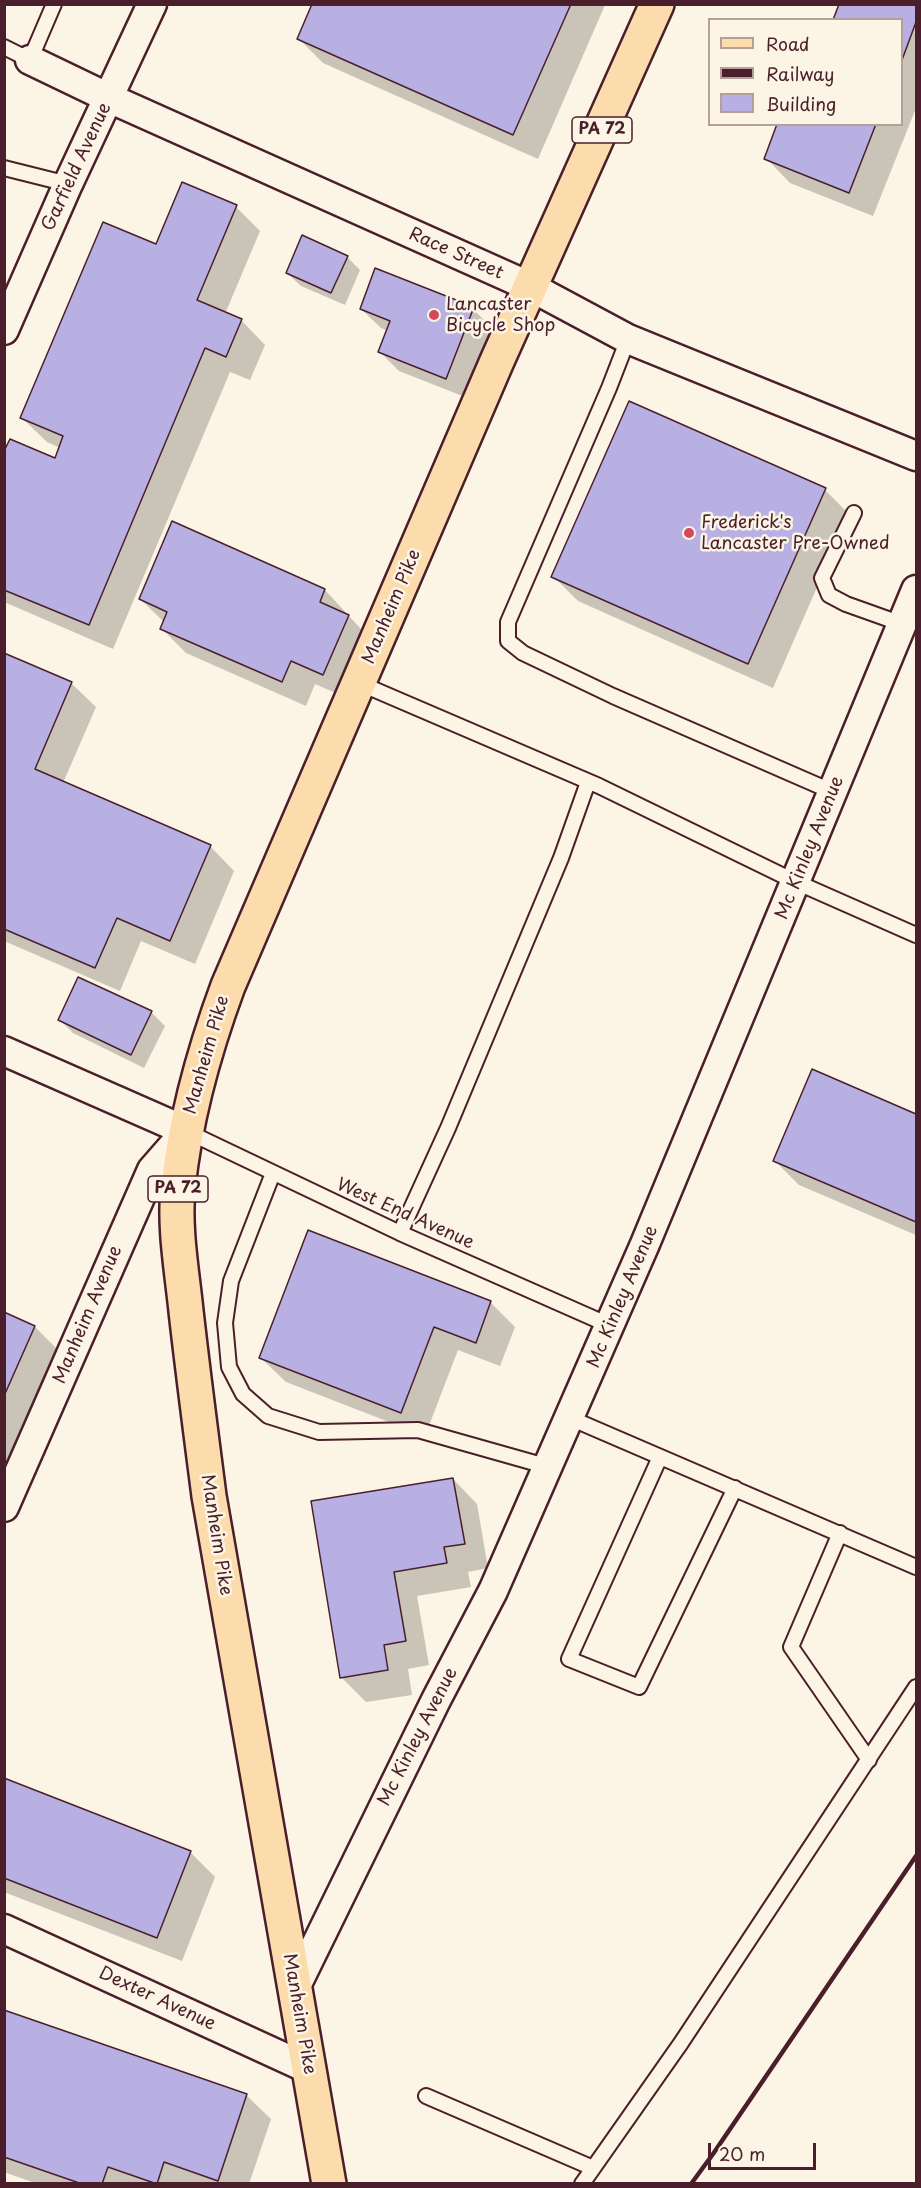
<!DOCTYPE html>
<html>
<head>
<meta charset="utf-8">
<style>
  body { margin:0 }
  #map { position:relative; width:921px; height:2188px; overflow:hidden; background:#fcf5e5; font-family:"Playpen Sans",sans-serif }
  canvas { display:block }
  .frame { position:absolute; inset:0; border:6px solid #4a1f2b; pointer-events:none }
  .legend { position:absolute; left:708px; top:18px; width:195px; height:108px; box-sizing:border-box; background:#fcf5e5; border:2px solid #b59f9b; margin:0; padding:8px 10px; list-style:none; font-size:18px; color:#4a1f2b }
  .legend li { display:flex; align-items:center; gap:12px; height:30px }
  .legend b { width:30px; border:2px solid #b59f9b }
  .scale { position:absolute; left:708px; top:2143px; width:108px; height:27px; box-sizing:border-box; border:3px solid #4a1f2b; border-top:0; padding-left:8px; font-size:18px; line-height:21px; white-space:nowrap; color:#4a1f2b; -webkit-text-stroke:4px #fcf5e5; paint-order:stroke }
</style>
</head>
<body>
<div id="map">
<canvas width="921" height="2188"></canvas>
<div class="frame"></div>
<ul class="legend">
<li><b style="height:8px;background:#fcdcac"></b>Road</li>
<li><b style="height:8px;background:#4a1f2b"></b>Railway</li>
<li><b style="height:16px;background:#b8b0e2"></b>Building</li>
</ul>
<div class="scale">20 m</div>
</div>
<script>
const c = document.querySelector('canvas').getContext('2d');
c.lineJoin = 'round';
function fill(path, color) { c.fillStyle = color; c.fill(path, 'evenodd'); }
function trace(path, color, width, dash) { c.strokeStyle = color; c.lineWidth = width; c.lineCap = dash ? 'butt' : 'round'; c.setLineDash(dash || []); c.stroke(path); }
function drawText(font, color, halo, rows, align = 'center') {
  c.font = font + ' "Playpen Sans",sans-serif'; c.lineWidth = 5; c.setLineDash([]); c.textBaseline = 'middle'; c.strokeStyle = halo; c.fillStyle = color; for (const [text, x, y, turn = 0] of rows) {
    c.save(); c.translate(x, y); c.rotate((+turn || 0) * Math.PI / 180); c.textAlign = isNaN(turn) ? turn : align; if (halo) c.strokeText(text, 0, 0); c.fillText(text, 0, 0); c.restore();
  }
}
fill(new Path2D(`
  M314,4H604L605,5L538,159L323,63L299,39Z
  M840,4H916V108L873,216L790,183L766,158L779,124H902V20Z
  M236,207L260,231L225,314L241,320L265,345L250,380L230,372L113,649L4,602V455L55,460L60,448L47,442L22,418L157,246Z
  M347,257L360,270L345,305L301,286L287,273Z
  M361,309H473L492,328L465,397L399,371L380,352L388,331L381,328Z
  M825,490L849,514L773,688L578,601L553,576Z
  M325,590L372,641L347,698L315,684L306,706L186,653L161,628L164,622L140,599Z
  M4,654L71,683L96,707L63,783L210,846L234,871L195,964L141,941L120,991L4,941Z
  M151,1012L165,1026L144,1068L73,1033L60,1020Z
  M812,1071L916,1116V1235L799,1185L775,1161Z
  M490,1302L515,1327L500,1366L458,1350L425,1436L286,1382L261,1358Z
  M4,1314L35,1327L59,1351L4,1475Z
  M453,1479L477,1504L488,1568L468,1572L471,1587L417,1596L429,1665L408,1669L412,1695L366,1702L342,1678L312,1502Z
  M4,1779L190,1852L215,1877L182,1961L4,1892Z
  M4,2012L246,2095L271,2119L249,2184H38L4,2172Z`), '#0003');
const building = new Path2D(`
  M312,4H571L513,135L297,39Z
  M839,4H916V22L902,60V20H833Z
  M777,124H876L849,193L764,159Z
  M182,182L237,205L197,300L242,319L226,357L205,348L89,625L4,590V451L10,439L55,458L63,436L20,418L103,222L156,244Z
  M302,235L348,256L331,293L286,273Z
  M375,268L474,307L446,379L378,352L390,321L360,309Z
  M629,401L826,488L748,664L551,577Z
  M172,521L325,589L320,602L349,615L323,675L291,661L282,682L160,629L167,612L139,599Z
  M4,653L72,682L35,769L211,845L170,941L117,918L95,968L4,929Z
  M78,977L152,1011L131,1055L58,1020Z
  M812,1069L916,1114V1222L773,1161Z
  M308,1230L491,1301L476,1343L434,1327L401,1413L259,1358Z
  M4,1312L35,1326L4,1396Z
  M453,1478L465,1544L444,1547L447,1563L394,1572L406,1641L384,1645L388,1670L340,1678L311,1501Z
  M4,1778L191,1851L157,1938L4,1878Z
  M4,2010L247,2094L218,2181L164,2162L157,2184L108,2167L102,2184H82L4,2157Z`);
fill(building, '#b8b0e2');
trace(building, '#4a1f2b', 1.5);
const lane = new Path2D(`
  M4,47L30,60L54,4
  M4,168L68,184
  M628,339L609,388L508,622V641L523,653L613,696L833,792
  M854,513L822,578L829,595L846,604L902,624
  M359,683L599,786L796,882L916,935
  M186,1131L400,1233L611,1326
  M273,1173L231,1281L225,1323L229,1367L243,1394L268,1416L319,1432L418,1430L549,1467
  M400,1233L448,1128L561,858L588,782
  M570,1418L916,1567
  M660,1457L569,1659L639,1687L735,1488
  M840,1533L791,1647L869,1760
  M426,2096L593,2168
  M582,2184L681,2043L916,1687`);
const street = new Path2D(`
  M30,60L109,98L531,287L628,339L916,456
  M4,330L68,184L152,4
  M4,1051L186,1131L152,1170L4,1507
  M4,1929L309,2069
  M295,1988L436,1700L493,1591L645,1244L916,590`);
const primary = new Path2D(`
  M329,2184L209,1496C201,1434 193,1373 186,1311C182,1271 174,1229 178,1188C185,1118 204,1051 228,986L497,361L657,4`);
trace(lane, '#4a1f2b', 18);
trace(street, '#4a1f2b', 33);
trace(primary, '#4a1f2b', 38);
trace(lane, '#fcf5e5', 14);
trace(street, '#fcf5e5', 28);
trace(primary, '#fcdcac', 33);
trace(new Path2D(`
  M691,2184L713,2154L916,1856`), '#4a1f2b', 4.5);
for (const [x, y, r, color] of [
  [434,315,6,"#d1495b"],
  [689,533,6,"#d1495b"]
]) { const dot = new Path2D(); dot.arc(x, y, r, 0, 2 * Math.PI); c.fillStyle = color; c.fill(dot); trace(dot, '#fcf5e5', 2); }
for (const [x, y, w] of [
  [602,130,60],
  [178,1189,60]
]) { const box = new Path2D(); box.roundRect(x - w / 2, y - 13, w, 26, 4.5); c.fillStyle = '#fcf5e5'; c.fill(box); trace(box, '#4a1f2b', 1.5); }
drawText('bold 16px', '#4a1f2b', null, [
  ["PA 72",602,130],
  ["PA 72",178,1189]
]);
drawText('18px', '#4a1f2b', '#fcf5e5', [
  ["Garfield Avenue",77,167,-65],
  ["Race Street",456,254,24],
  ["Manheim Pike",392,607,-67],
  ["Mc Kinley Avenue",810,848,-68],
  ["Manheim Pike",207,1055,-74],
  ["West End Avenue",405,1214,24],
  ["Mc Kinley Avenue",623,1297,-67],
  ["Manheim Avenue",88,1315,-67],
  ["Manheim Pike",216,1535,81],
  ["Mc Kinley Avenue",418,1737,-63],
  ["Dexter Avenue",157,1999,25],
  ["Manheim Pike",299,2014,80]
]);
drawText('18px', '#4a1f2b', '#fcf5e5', [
  ["Lancaster",446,305],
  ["Bicycle Shop",446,326],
  ["Frederick's",701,523],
  ["Lancaster Pre-Owned",701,544]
], 'left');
</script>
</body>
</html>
